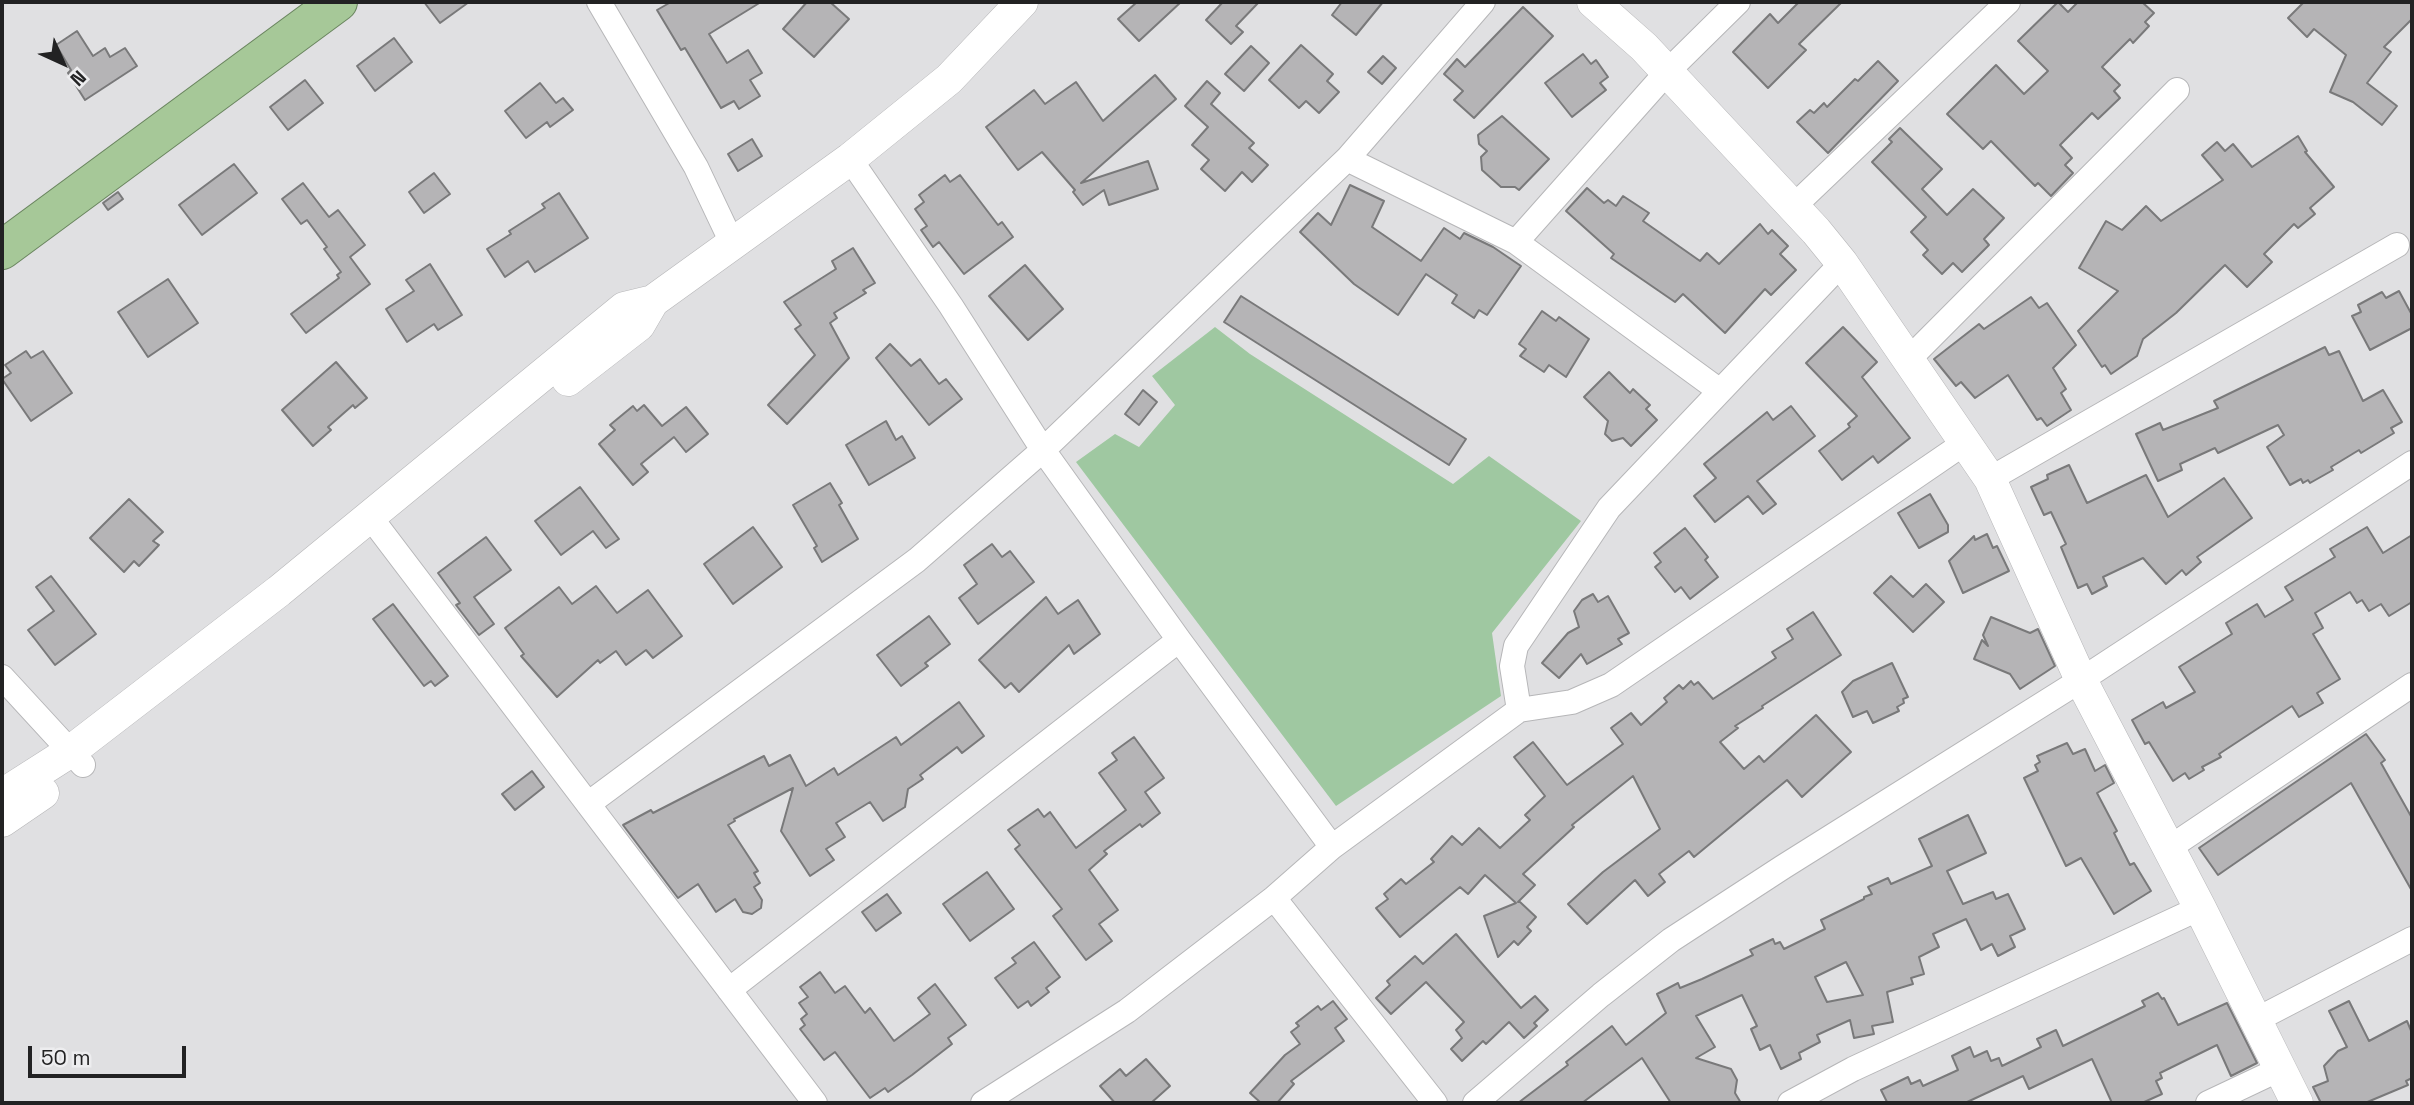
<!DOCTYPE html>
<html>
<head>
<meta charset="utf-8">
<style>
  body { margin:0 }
  #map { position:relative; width:2414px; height:1105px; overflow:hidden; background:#e0e0e2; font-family:"Space Grotesk",sans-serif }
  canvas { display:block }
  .frame { position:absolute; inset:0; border:4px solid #222223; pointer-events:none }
  .north { position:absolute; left:28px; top:28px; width:70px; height:70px; -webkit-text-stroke:5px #ededef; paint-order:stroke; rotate:135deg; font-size:19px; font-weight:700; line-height:28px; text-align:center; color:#222223 }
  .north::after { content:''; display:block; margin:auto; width:24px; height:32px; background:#222223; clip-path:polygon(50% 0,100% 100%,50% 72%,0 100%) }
  .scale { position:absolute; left:28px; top:1046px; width:158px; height:32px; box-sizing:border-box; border:4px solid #222223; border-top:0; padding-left:9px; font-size:21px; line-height:24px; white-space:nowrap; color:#222223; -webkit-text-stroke:5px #ededef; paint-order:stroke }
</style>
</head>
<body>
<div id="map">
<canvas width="2414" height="1105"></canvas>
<div class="frame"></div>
<div class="north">N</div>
<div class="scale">50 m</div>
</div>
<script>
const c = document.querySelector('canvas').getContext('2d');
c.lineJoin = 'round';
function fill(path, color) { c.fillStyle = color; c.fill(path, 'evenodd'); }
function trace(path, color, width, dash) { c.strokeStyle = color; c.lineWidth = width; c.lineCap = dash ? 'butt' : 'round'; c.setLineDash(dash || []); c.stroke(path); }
fill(new Path2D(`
  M1215,327L1250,354L1453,484L1489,456L1581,521L1492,633L1501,696L1336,806L1076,462L1115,434L1139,447L1175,405L1152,376Z`), '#9fc8a1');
const building = new Path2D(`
  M424,2H469L440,23Z
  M671,2H761L709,34L727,63L748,50L762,73L750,80L760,96L739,109L734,101L721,108L685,48L681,50L657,10Z
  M807,2H830L849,19L814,57L783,29Z
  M1137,2H1181L1139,41L1118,19Z
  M1223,2H1259L1236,26L1243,32L1231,44L1206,20Z
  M1342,2H1383L1356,35L1332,15Z
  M1799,2H1842L1799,44L1806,50L1768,88L1733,52L1770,14L1778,23Z
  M2058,2L2068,12L2078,2H2142L2154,13L2145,22L2149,26L2133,43L2130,39L2102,67L2120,85L2114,91L2120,98L2098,119L2092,113L2060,145L2072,158L2065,165L2073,173L2051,196L2038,183L2035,186L1991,141L1983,149L1947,114L1996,65L2024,94L2048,71L2018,41Z
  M2304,2H2412V19L2384,47L2391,52L2367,83L2397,106L2382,125L2353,102L2330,92L2346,55L2314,29L2307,37L2288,18Z
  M1523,7L1553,36L1474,118L1454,100L1463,91L1444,74L1457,59L1465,67Z
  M77,31L93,56L105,48L110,57L125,48L137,66L85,100L68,73L71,70L56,45Z
  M394,38L412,62L375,91L357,66Z
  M1301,45L1333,74L1327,81L1339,92L1319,113L1306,101L1299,108L1269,80Z
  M1251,46L1269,63L1244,91L1225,74Z
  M1583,54L1591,64L1596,60L1608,77L1600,83L1606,90L1572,117L1545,83Z
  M1383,56L1396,68L1382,84L1368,72Z
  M1878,61L1898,81L1828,153L1797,122L1810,110L1814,113L1824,103L1827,107L1855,79L1858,81Z
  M1155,75L1176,99L1081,183L1148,161L1158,189L1109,205L1104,190L1083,205L1073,192L1075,190L1042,152L1018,170L986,127L1034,90L1045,104L1076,82L1103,121Z
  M305,80L323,103L288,130L270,107Z
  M1207,81L1220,93L1211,104L1254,143L1249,148L1268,165L1252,182L1242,172L1225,191L1201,169L1209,160L1192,145L1208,127L1185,106Z
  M540,83L556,103L563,98L573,110L550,127L547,122L526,138L505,111Z
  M1502,116L1549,159L1519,190L1515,187H1501L1482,170L1481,157L1487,151L1479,144L1478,135Z
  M1900,128L1942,169L1922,189L1947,215L1973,189L2004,218L1984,239L1989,245L1962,272L1953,263L1942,274L1923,255L1928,250L1911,232L1926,217L1872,162L1892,142L1889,139Z
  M2298,136L2307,151L2305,152L2334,187L2310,208L2315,214L2298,228L2294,224L2264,254L2272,262L2247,287L2225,265L2176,313L2143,339L2137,356L2111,374L2105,365L2102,367L2078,331L2118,291L2079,268L2106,221L2122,230L2146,206L2161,221L2223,180L2202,155L2217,142L2225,151L2233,144L2252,167Z
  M752,139L762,156L738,171L728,154Z
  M234,164L257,193L202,235L179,205Z
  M434,173L450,194L424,213L409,192Z
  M945,175L950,182L960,175L998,225L1002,222L1013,237L964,274L939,242L933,247L921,230L927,226L915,209L924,202L919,195Z
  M303,183L329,217L338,210L365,245L350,257L370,284L306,333L291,314L339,278L337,275L341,272L324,249L327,247L307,220L301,224L282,199Z
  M1350,185L1384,201L1372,227L1421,261L1444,228L1460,239L1464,233L1493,247L1521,266L1487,315L1479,310L1474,318L1452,303L1457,295L1426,274L1398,315L1354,284L1300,232L1318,213L1331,225Z
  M1587,188L1604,203L1608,200L1616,206L1623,196L1649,213L1643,221L1700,261L1707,253L1719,264L1760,224L1768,234L1772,230L1788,246L1780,254L1796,270L1771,295L1765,289L1725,333L1683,294L1675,302L1611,258L1614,254L1566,211Z
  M118,192L123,199L108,210L103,203Z
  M559,193L588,238L535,272L528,261L505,277L487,249L511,234L509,231L545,208L542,204Z
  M853,248L875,283L863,290L866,293L834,313L837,318L830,323L849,358L787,424L768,405L815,355L795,329L801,325L784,302L836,269L832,261Z
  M430,264L462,315L438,330L434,324L407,342L386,309L414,291L406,280Z
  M1025,265L1063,309L1028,340L989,296Z
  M168,279L198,323L148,357L118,312Z
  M2399,291L2412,315V328L2370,350L2352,316L2361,312L2358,305L2382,292L2386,298Z
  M1241,296L1466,439L1449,465L1224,322Z
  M2031,297L2039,308L2047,303L2076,345L2053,368L2066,389L2061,393L2071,410L2047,426L2041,418L2037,420L2008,375L1975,398L1961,382L1956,386L1934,359L1979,324L1984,329Z
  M1542,311L1556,321L1559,317L1589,339L1566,377L1549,365L1544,372L1520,356L1526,349L1519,344Z
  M1843,327L1877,362L1862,377L1910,438L1878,463L1873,456L1842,480L1819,451L1850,427L1848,424L1857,416L1806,363Z
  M890,344L911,366L920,359L939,384L946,379L962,399L929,425L876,358Z
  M2325,347L2329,355L2339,351L2363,401L2383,390L2402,422L2391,428L2394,433L2361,453L2359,450L2331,467L2333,470L2310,483L2308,480L2303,483L2301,479L2290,485L2267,447L2284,435L2278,425L2218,453L2215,448L2180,464L2182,470L2158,481L2136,434L2160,423L2163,430L2218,408L2214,401Z
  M26,351L31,358L43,351L72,393L31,421L2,379L11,373L5,365Z
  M336,362L367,398L355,408L353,405L328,427L331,430L313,446L282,410Z
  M1609,372L1630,393L1633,389L1650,405L1646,409L1657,420L1631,446L1623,438L1612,441L1605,434L1608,421L1584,397Z
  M1143,390L1157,402L1139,425L1125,414Z
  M644,405L662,426L686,407L708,434L686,452L674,437L641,464L648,472L633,485L599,444L615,430L610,425L633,406L637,411Z
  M1791,406L1815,436L1757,481L1776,504L1763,514L1748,496L1715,522L1694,496L1716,478L1704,464L1767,412L1773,420Z
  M886,421L896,440L902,436L915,458L869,485L846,445Z
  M2069,465L2087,503L2146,475L2168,517L2224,478L2252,518L2197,557L2201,562L2186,575L2182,570L2166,584L2143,558L2103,577L2107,586L2092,594L2087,584L2078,588L2061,547L2066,544L2051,512L2044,515L2031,487L2048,479L2047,475Z
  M830,483L842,503L839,505L858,539L822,562L814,548L817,546L793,505Z
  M580,487L619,539L606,548L593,531L561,555L535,521Z
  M1930,494L1948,525V532L1919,548L1898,513Z
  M129,499L163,532L153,541L159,545L139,566L134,561L124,572L90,538Z
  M753,527L782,567L733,604L704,564Z
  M2367,527L2383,553L2412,535V602L2389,616L2381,604L2369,611L2362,600L2357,603L2350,592L2315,613L2323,628L2313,634L2340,679L2317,693L2323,703L2299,717L2292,706L2219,754L2221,757L2202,767L2204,770L2189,779L2185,773L2173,781L2149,742L2145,744L2132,720L2163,702L2166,708L2195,692L2179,667L2232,634L2226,623L2257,604L2265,617L2293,600L2285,587L2335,557L2330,549Z
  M1685,528L1708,557L1705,560L1718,577L1690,599L1681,587L1675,592L1655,567L1661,562L1654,553Z
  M1987,534L1993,548L1997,546L2009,571L1963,593L1949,561L1974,536L1975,540Z
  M486,537L511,570L474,597L494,624L479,635L456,605L460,603L438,573Z
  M992,544L1002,557L1010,551L1034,582L978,624L959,598L977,584L964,565Z
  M51,576L96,634L55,665L28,630L54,611L36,587Z
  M1891,576L1913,597L1926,584L1944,602L1913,632L1874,593Z
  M596,586L617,613L648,590L682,636L653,658L646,650L626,665L616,651L600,663L598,660L557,697L521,656L524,654L505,628L559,587L572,604Z
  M1593,594L1598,602L1608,596L1629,633L1618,639L1622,644L1587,664L1581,654L1559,678L1542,663L1568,633L1579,627L1574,611L1582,600Z
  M1046,597L1058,614L1078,600L1100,634L1074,654L1069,645L1019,692L1011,683L1005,688L979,660Z
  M393,604L448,676L435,686L431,681L424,686L373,619Z
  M1813,612L1841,655L1762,706L1763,708L1735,726L1738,728L1720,742L1744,769L1759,756L1764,762L1816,715L1851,752L1802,797L1787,780L1694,857L1689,851L1659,874L1665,882L1648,896L1635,880L1587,924L1568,904L1603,872L1660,829L1633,776L1572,825L1574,827L1523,874L1535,885L1518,902H1520L1536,917L1527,927L1531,931L1518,945L1514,941L1498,957L1484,916L1516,903L1485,875L1468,894L1460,887L1400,937L1376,908L1388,899L1384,894L1401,879L1406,884L1434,862L1431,859L1452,836L1462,845L1479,828L1500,848L1530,820L1525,815L1545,796L1514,757L1533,742L1567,785L1623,744L1611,728L1631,713L1641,725L1667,702L1664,698L1679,685L1683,689L1691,681L1694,685L1698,682L1713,699L1776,658L1772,652L1793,639L1787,629Z
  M929,616L950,644L925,663L928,666L901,686L877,655Z
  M1991,617L2030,633L2038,629L2055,666L2020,689L2010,674L1974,659L1982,640L1988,646L1983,635Z
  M1892,663L1908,697L1903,699L1904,703L1897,707L1899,711L1873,723L1867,711L1853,717L1842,692L1853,681Z
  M959,702L984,736L962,753L957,747L920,775L923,779L908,789L905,807L883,821L870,802L836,823L845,837L826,849L834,860L810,876L781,831L793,788L734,819L735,821L728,825L758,871L754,873L760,883L754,887L762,900L761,908L752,914L743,912L735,899L716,912L698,884L678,898L623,825L651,810L653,813L764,756L769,766L790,755L806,786L834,768L838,775L896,737L901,745Z
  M2366,734L2385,760L2381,763L2412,818V891L2351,783L2218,875L2199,848Z
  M1134,737L1164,778L1145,792L1160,813L1142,827L1140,824L1104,851L1107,854L1089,870L1118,910L1099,924L1112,941L1086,960L1053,916L1062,909L1015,849L1020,845L1008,830L1038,809L1044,817L1050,812L1076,848L1126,810L1099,773L1117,760L1112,753Z
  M2067,743L2073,754L2085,749L2095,771L2105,765L2114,783L2097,793L2117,831L2114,833L2130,865L2134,863L2151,891L2114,914L2081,858L2066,866L2024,778L2038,771L2035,765L2040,762L2037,756Z
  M532,771L544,787L515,810L502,794Z
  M1968,815L1986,853L1947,871L1963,904L1993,892L1996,899L2008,894L2025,929L2010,936L2015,947L1998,956L1992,944L1981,950L1966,919L1933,934L1939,947L1919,957L1924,974L1911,978L1913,984L1887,992L1893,1022L1872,1026L1874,1034L1854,1038L1850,1020L1817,1035L1820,1042L1799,1053L1801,1059L1781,1069L1770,1045L1760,1050L1751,1029L1757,1026L1742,995L1696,1016L1715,1047L1696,1058L1731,1069L1737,1080L1735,1093L1741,1103H1671L1642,1058L1582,1103H1518L1568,1065L1566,1062L1612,1026L1626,1045L1666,1013L1657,994L1678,983L1680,988L1702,979L1753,955L1750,950L1773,939L1775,944L1780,942L1784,949L1825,929L1821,920L1864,899V897L1872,894L1868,887L1888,878L1891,884L1932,866L1919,839ZM1846,962L1863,995L1827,1002L1815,977Z
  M987,872L1014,909L970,941L943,904Z
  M887,894L901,913L876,931L862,912Z
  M1456,934L1521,1008L1535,996L1548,1010L1534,1023L1537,1026L1524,1038L1509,1022L1486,1044L1483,1041L1462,1061L1451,1049L1462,1038L1456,1030L1464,1022L1426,982L1391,1014L1376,998L1390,985L1387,981L1415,956L1423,964Z
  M1034,942L1060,977L1046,988L1049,992L1031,1006L1028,1001L1018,1008L995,978L1016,963L1012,958Z
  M820,972L835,993L845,986L865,1013L870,1008L894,1041L930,1014L918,998L935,984L966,1025L948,1038L952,1044L912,1075L888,1092L885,1088L870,1098L835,1052L824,1060L800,1029L805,1025L801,1019L807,1014L799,1003L808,997L800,987Z
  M2158,993L2162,999L2164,998L2178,1025L2227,1003L2257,1063L2231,1076L2217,1045L2160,1073L2162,1078L2156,1081L2162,1094L2142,1103H2112L2092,1059L2029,1089L2023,1076L1965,1103H1885L1887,1102L1881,1090L1908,1077L1911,1084L1920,1080L1923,1086L1958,1070L1952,1056L1970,1047L1974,1057L1987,1051L1991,1061L1999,1058L2002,1066L2041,1047L2037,1039L2056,1030L2063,1046L2145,1006L2142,1001Z
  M1333,1001L1347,1019L1335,1028L1344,1041L1291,1081L1294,1084L1277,1103H1261L1250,1093L1285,1055L1300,1044L1291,1032L1299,1026L1296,1023L1318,1006L1321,1010Z
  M2349,1001L2369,1041L2407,1021L2412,1033V1078L2406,1081L2408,1085L2365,1103H2321L2313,1087L2328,1081L2324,1066L2338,1051L2347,1047L2329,1011Z
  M1146,1059L1170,1086L1151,1103H1115L1100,1086L1120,1069L1126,1076Z`);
fill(building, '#b5b4b6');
trace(building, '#79797a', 2);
const minor = new Path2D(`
  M599,2L696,167L733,245
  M850,159L951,306L1043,450L1179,640L1332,847
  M1347,159L1516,242L1720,391
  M1793,207L2008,2
  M1516,242L1667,72L1738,2
  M1908,360L2177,90
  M1990,479L2397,245
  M371,518L815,1103
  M2,677L83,765
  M1519,710L1512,666L1516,646L1609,508L1842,263
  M588,804L917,560L1043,450L1347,159L1483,2
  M2169,848L2412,685
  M1274,898L1435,1103
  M729,990L1179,640
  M2254,1021L2412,939
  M983,1103L1127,1011L1274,898L1332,847L1519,710L1572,702L1611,685L1966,442
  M1475,1103L1601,995L1671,940L1783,867L2081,680L2412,463
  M1790,1103L1853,1069L2200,908
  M2208,1103L2280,1069`);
const tertiary = new Path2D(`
  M1593,2L1644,47L1816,231L1842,263L1990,479L2081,680L2200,908L2297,1103
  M568,380L639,325L653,301
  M2,795L71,751L279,591L624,308L653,301L850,159L949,79L1022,2
  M2,821L43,793`);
const trunk = new Path2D(`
  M2,250L338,2`);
trace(minor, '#b6b6b8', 26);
trace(tertiary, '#b6b6b8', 33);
trace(trunk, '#6a855f', 40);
trace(minor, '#fff', 24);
trace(tertiary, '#fff', 32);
trace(trunk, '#a6c898', 38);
</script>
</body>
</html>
